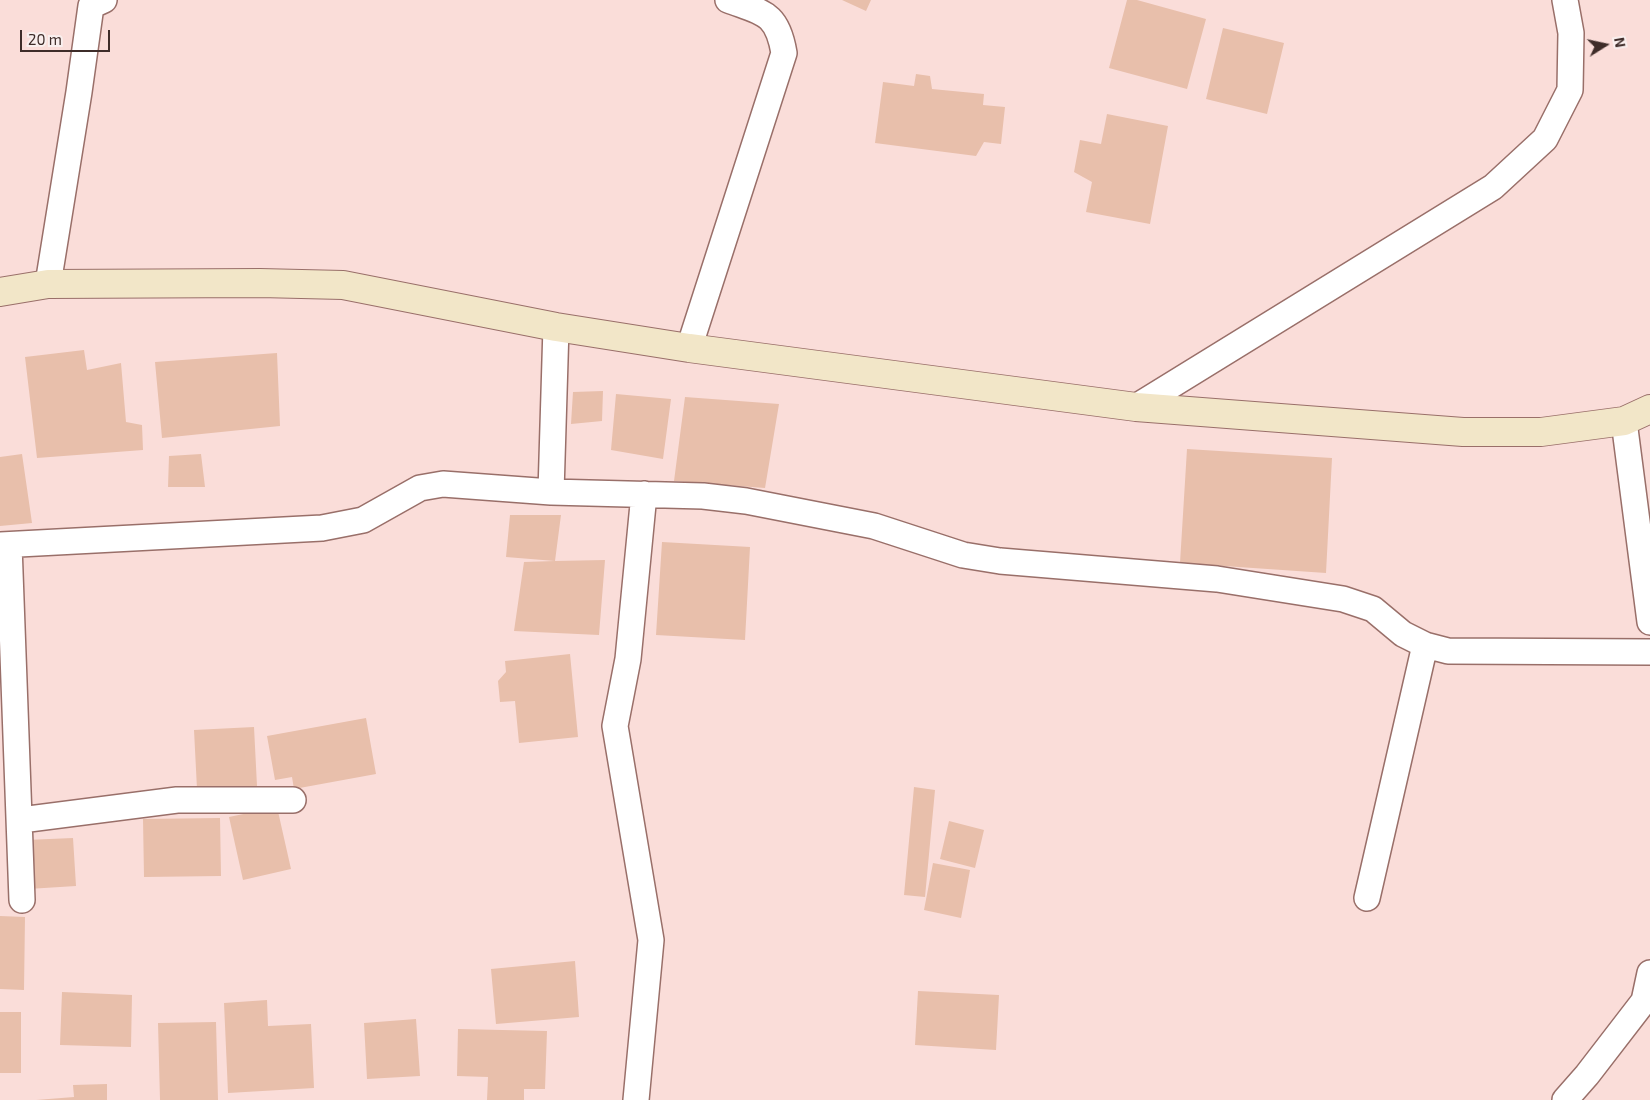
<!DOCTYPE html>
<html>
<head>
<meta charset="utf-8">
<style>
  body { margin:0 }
  #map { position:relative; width:1650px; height:1100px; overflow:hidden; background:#faddd9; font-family:"Exo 2",sans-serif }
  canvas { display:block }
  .north { position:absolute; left:1580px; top:20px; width:50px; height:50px; -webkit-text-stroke:4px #f9efee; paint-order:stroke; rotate:80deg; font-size:14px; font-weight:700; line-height:20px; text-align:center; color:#3e2c29 }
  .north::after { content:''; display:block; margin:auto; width:18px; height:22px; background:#3e2c29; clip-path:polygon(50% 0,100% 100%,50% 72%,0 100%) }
  .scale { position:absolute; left:20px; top:30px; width:90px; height:22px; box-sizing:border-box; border:2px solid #3e2c29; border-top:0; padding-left:6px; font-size:15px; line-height:18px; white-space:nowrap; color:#3e2c29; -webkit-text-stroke:4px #f9efee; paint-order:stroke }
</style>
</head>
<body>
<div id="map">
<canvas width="1650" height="1100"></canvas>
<div class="north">N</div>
<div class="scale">20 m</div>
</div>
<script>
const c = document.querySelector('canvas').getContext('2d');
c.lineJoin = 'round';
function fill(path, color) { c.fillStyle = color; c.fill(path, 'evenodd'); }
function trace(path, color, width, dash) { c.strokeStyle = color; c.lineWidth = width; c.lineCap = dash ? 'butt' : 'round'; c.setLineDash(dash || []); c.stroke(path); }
fill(new Path2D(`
  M842,0H871L866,11Z
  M1127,0H1137L1206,19L1187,89L1109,68Z
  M1223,28L1284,43L1267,114L1206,99Z
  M916,74L930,76L932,89L984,94L983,105L1005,107L1001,144L984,142L976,156L875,143L883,82L914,86Z
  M1107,114L1168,126L1150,224L1086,212L1092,182L1074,172L1080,140L1101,144Z
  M84,350L87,370L121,363L126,422L142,425L143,450L37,458L25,357Z
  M277,353L280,426L162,438L155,362Z
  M603,391L602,421L571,424L573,392Z
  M616,394L671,399L663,459L611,450Z
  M685,397L779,404L765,488L674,481Z
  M1187,449L1332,458L1326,573L1180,563Z
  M22,454L32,523L0,526V457Z
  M201,454L205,487H168L169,456Z
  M510,515H561L555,561L605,560L599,635L514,631L524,562L555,561L506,557Z
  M662,542L750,547L745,640L656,635Z
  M570,654L578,737L519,743L515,701L500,702L498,681L506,672L505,661Z
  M366,718L376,774L294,789L292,777L275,780L267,736Z
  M254,727L257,786L197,789L194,730Z
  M914,787L935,790L925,897L904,895Z
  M277,807L291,869L243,880L229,817Z
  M220,818L221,876L144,877L143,819Z
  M949,821L984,830L975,868L940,859Z
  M73,838L76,886L28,889L26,840Z
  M933,863L970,870L961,918L924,910Z
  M0,916L25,917L24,990L0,989Z
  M575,961L579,1017L496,1024L491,969Z
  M918,991L999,995L996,1050L915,1045Z
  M62,992L132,995L131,1047L60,1045Z
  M267,1000L268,1026L311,1024L314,1088L228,1093L224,1003Z
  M0,1012H21V1073H0Z
  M416,1019L420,1076L367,1079L364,1023Z
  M216,1022L218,1100H160L158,1023Z
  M458,1029L547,1031L545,1089H524V1100H487L488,1077L457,1076Z
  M107,1084V1100H36L74,1097L73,1085Z`), '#e8bfab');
const street = new Path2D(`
  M48,284L79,92L91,6L104,0
  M689,348L784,53C777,12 763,13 728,0
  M1136,407L1493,187L1545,139L1570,90L1571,33L1565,0
  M1624,421L1650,622
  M551,492L556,327
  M0,545L322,528L363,520L420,488L443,484L551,492L703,496L746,501L874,526L963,555L1000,561L1217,579L1343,599L1373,609L1403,634L1425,645L1448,651L1650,652
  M9,545L22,900
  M21,820L177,800H293
  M1367,898L1425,645
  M636,1100L651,940L615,726L628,659L644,494
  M1565,1100L1587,1075L1644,1001L1650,973`);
const secondary = new Path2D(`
  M0,292L48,284L260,283L343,285L556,327L689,348L1136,407L1463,432H1541L1624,421L1650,409`);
trace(street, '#996f69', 28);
trace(secondary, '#996f69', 30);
trace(street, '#fff', 25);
trace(secondary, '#f2e6c8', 28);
</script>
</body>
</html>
